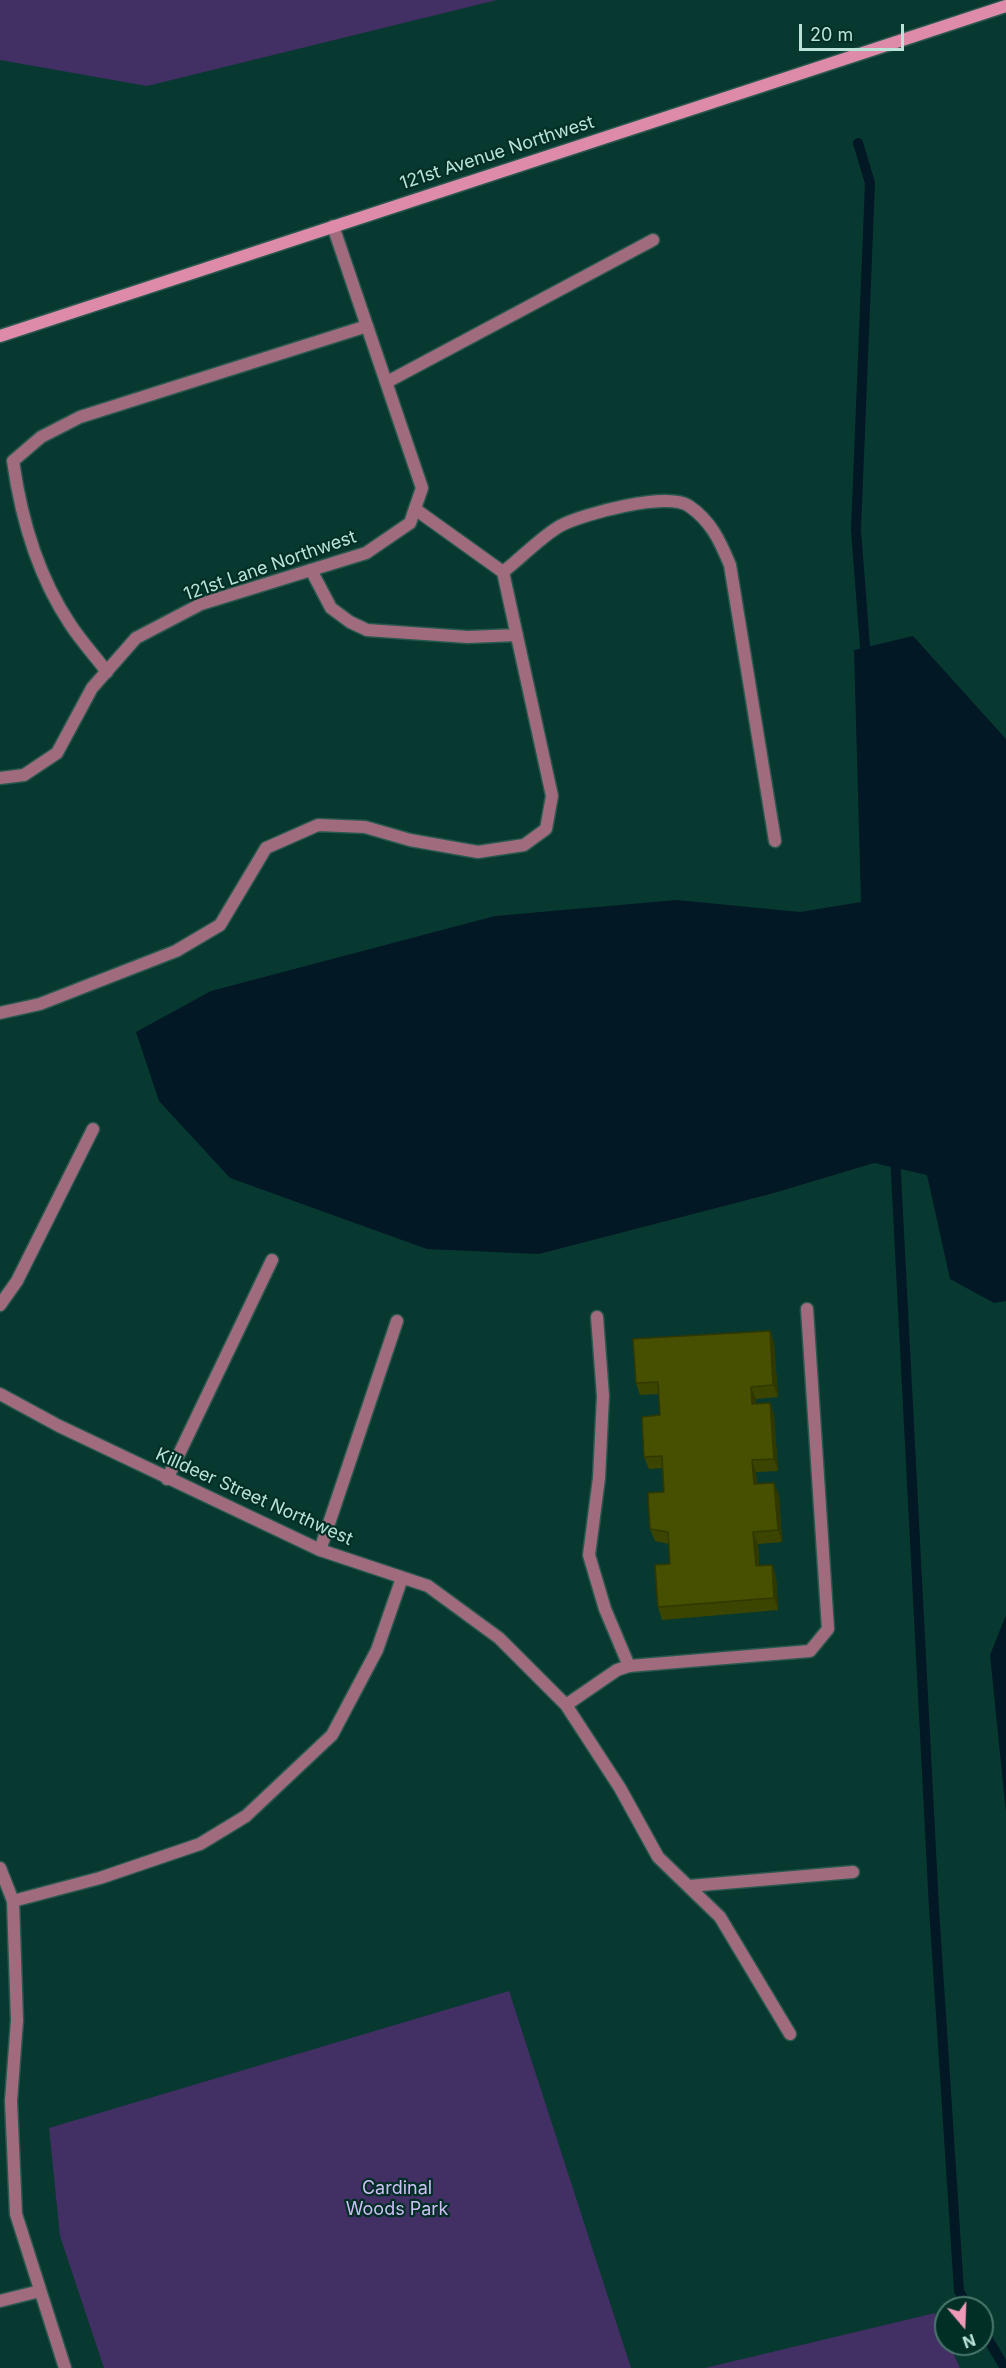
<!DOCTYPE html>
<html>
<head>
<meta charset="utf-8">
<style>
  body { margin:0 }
  #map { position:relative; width:1006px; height:2368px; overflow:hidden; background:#083930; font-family:Inter,sans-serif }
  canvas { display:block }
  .north { position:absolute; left:934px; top:2296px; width:60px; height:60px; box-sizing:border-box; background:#002f26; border:2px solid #4a776d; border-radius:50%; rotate:161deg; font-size:16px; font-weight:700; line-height:24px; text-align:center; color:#bae2d8 }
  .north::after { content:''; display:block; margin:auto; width:21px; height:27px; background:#f09ab7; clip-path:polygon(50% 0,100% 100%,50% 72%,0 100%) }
  .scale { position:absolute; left:799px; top:24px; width:105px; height:27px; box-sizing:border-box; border:3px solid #bae2d8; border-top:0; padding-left:8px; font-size:18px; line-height:21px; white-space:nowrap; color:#bae2d8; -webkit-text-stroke:4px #002f26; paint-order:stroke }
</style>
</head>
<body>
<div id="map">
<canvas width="1006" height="2368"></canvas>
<div class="north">N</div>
<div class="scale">20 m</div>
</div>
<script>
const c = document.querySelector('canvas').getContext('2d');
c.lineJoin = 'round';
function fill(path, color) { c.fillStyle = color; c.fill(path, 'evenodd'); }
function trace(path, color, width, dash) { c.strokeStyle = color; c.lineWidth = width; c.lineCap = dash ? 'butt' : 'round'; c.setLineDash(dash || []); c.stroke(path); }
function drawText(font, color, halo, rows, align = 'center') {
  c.font = font + ' Inter,sans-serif'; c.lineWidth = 4.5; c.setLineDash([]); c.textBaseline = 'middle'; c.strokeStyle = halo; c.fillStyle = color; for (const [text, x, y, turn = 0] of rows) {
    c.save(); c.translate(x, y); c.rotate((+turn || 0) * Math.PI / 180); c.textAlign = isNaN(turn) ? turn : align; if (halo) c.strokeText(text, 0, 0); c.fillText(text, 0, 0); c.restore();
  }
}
fill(new Path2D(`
  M0,0H497L147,86L0,60Z
  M509,1991L631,2368H104L60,2236L49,2128Z
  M935,2313L946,2338V2344H949L960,2368H705Z`), '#422f64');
fill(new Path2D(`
  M913,636L1006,739V1301L994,1303L950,1279L927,1175L874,1163L774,1193L539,1254L427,1249L230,1178L159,1101L136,1032L211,991L495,916L677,900L800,912L861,902L854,650Z
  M1006,1615V1813L990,1655Z`), '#031825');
trace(new Path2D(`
  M858,143L870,183L856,530L866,660
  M895,1155L934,1908L959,2291L969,2308
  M982,2329L1005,2368`), '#031825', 10);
const lane = new Path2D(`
  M387,382L653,240
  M311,570L331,608L350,622L367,630L468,637L517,635
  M503,572C520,559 542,536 560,526C582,514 668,491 689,506C711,521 720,541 730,565L775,841
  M107,672C95,656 81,641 70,624C38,576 21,518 13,461L41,437L80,417L367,326
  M0,1013L40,1004L176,951L220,925L266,848L318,825L365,827L410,840L478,852L524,845L546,829L552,796L503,572L415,509
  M0,1305L17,1281L93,1129
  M597,1317L603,1396L599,1478L589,1555L605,1609L629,1666
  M167,1479L272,1260
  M320,1550L397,1321`);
const street = new Path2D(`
  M0,778L24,775L57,753L92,688L136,638L201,604L366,553L410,523L422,488L333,226
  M0,1394L59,1426L320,1550L428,1586L499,1638L566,1705L620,1788L658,1857L720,1917L790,2034
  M566,1705L617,1670L629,1666L810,1651L828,1629L807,1309
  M0,1868L13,1901L17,2020L11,2101L16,2214L65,2368
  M689,1886L853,1872
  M13,1901L100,1878L200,1844L246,1816L332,1735L377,1650L402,1578
  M0,2301L40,2291`);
const secondary = new Path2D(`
  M0,336L1006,6`);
trace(lane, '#28574e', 15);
trace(street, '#28574e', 15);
trace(secondary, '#28574e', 15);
trace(lane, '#9f6b7d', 12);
trace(street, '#9f6b7d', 12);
trace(secondary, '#dd8ba8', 12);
fill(new Path2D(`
  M770,1331L774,1343L778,1397L756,1399V1404L770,1403L774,1415L778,1471L756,1472L757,1484L779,1495L782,1542L758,1544L759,1566L772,1565L776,1577L778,1610L662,1620L658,1607L670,1564L669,1544L655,1541L650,1529L664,1492L663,1468L649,1469L644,1457L660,1415L659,1394L640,1395L636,1383Z`), '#3c4500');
fill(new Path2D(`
  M770,1331L774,1343L778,1397L773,1385Z
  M751,1387L756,1399L757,1416L752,1404Z
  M770,1403L774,1415L778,1471L774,1459Z
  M752,1460L756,1472L758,1497L754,1484Z
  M774,1483L779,1495L782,1542L778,1530Z
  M753,1532L758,1544L760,1578L756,1566Z
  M772,1565L776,1577L778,1610L774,1598Z`), '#313800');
const building = new Path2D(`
  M770,1331L773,1385L751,1387L752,1404L770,1403L774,1459L752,1460L754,1484L774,1483L778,1530L753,1532L756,1566L772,1565L774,1598L658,1607L655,1565L670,1564L668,1532L650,1529L648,1493L664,1492L662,1456L644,1457L642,1417L660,1415L658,1382L636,1383L633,1339Z`);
fill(building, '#465000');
trace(building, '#313800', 1.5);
drawText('18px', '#bae2d8', '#002f26', [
  ["121st Avenue Northwest",497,153,-18],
  ["121st Lane Northwest",270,566,-19],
  ["Killdeer Street Northwest",254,1497,24]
]);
drawText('18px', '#cebff4', '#002f26', [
  ["Cardinal",397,2189],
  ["Woods Park",397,2210]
]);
</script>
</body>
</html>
